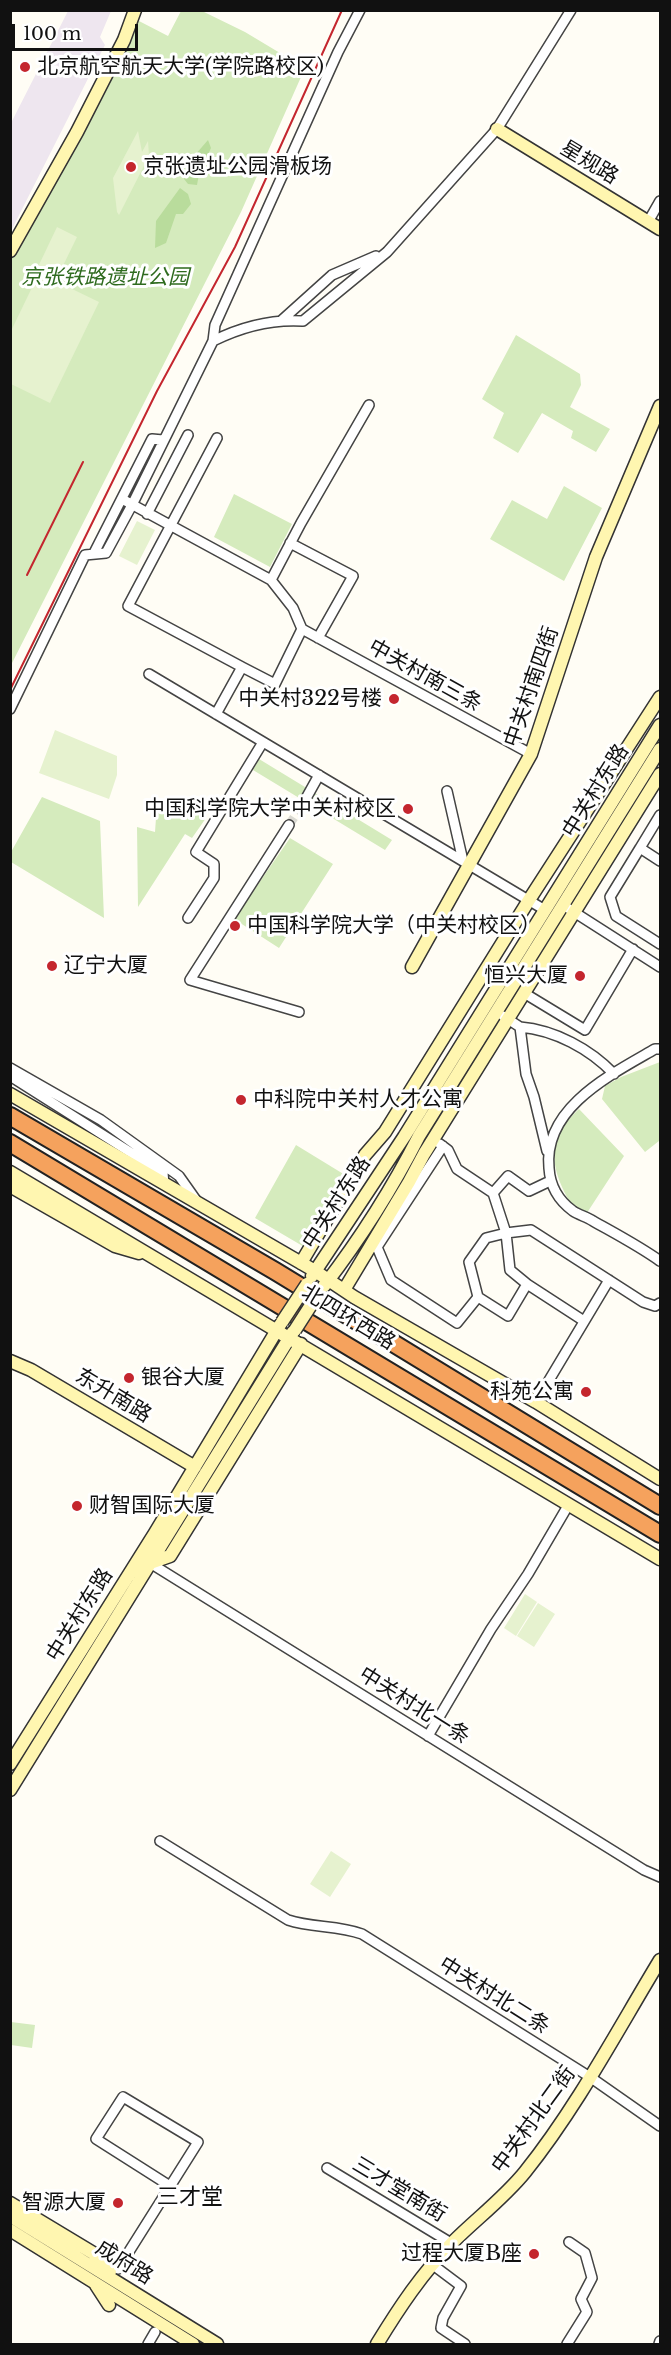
<!DOCTYPE html>
<html>
<head>
<meta charset="utf-8">
<style>
  body { margin:0 }
  #map { position:relative; width:671px; height:2355px; overflow:hidden; background:#fffdf5; font-family:"Libre Baskerville",serif }
  canvas { display:block }
  .frame { position:absolute; inset:0; border:12px solid #111; pointer-events:none }
  .scale { position:absolute; left:12px; top:24px; width:126px; height:27px; box-sizing:border-box; border:3px solid #111; border-top:0; padding-left:8px; font-size:18px; line-height:21px; white-space:nowrap; color:#111; -webkit-text-stroke:4px #fff; paint-order:stroke }
</style>
</head>
<body>
<div id="map">
<canvas width="671" height="2355"></canvas>
<div class="frame"></div>
<div class="scale">100 m</div>
</div>
<script>
const c = document.querySelector('canvas').getContext('2d');
c.lineJoin = 'round';
function fill(path, color) { c.fillStyle = color; c.fill(path, 'evenodd'); }
function trace(path, color, width, dash) { c.strokeStyle = color; c.lineWidth = width; c.lineCap = dash ? 'butt' : 'round'; c.setLineDash(dash || []); c.stroke(path); }
function drawText(font, color, halo, rows, align = 'center') {
  c.font = font + ' "Libre Baskerville","Noto Sans SC",serif'; c.lineWidth = 6; c.setLineDash([]); c.textBaseline = 'middle'; c.strokeStyle = halo; c.fillStyle = color; for (const [text, x, y, turn = 0] of rows) {
    c.save(); c.translate(x, y); c.rotate((+turn || 0) * Math.PI / 180); c.textAlign = isNaN(turn) ? turn : align; if (halo) c.strokeText(text, 0, 0); c.fillText(text, 0, 0); c.restore();
  }
}
fill(new Path2D(`
  M68,11H111L100,37L105,45L11,231V123Z`), '#eee6ef');
fill(new Path2D(`
  M181,11H202L245,32L305,68L241,212L11,665V260L135,26L139,21L168,36Z
  M516,335L580,374L581,385L570,407L610,429L596,452L571,438L573,431L542,413L518,453L493,438L504,413L482,399Z
  M564,486L602,508L564,581L490,539L512,500L547,519Z
  M234,494L292,524L270,567L214,537Z
  M259,759L392,840L385,850L253,770Z
  M42,797L100,821L104,918L11,862V852Z
  M157,804L174,814L190,807L206,818L192,838L185,834L138,907L137,827L155,832Z
  M290,838L333,864L279,948L234,919Z
  M660,1062V1146L659,1141L645,1152L602,1099L605,1086L621,1077Z
  M579,1109L624,1156L583,1219L579,1218C563,1190 544,1162 561,1130C564,1123 573,1115 579,1109Z
  M296,1145L350,1178L306,1248L255,1218Z
  M11,2022L35,2025L32,2048L11,2045Z`), '#d5ebbd');
fill(new Path2D(`
  M208,140L211,148L199,174L197,185L188,184L184,179L195,155Z
  M180,188L188,194L191,204L183,214H176L166,243L155,248L156,221Z`), '#b9dc9c');
fill(new Path2D(`
  M138,131L142,152L148,141L149,156L119,215L117,212L113,178Z
  M57,227L77,237L57,278L37,269Z
  M39,273L99,302L50,403L11,384V331Z
  M137,521L155,530L137,565L119,556Z
  M55,730L117,756V775L109,799L39,773Z
  M525,1594L537,1602L516,1636L504,1628Z
  M538,1603L555,1614L534,1647L517,1636Z
  M331,1851L351,1864L330,1897L310,1884Z`), '#e6f2cf');
trace(new Path2D(`
  M289,825L304,802`), '#dbdad3', 9, [9, 4.5]);
const street = new Path2D(`
  M648,222L660,201
  M282,320L332,275L376,256
  M213,341C241,327 271,319 303,321L387,252L497,129L571,10
  M217,438L128,606L242,667
  M122,499L271,580L293,608L302,629L275,684L242,667L216,714
  M147,514L188,435
  M290,543L353,576L318,638
  M94,553L152,439L163,440
  M271,580L301,523L369,405
  M302,629L531,754
  M149,674L545,910
  M10,709L85,555L106,553L132,505L213,341L215,325L338,52L360,10
  M447,791L463,861
  M304,802L319,775
  M660,815L640,848L660,861
  M289,825L190,980L299,1012
  M640,848L610,897L616,916L660,944
  M563,905L660,967
  M188,918L214,878V864L196,852L263,742
  M524,993L585,1030L633,949
  M503,1016L520,1027L526,1074L534,1097L547,1151
  M520,1027C555,1030 590,1049 614,1074
  M660,1049H655C610,1075 543,1108 549,1168C550,1185 558,1200 573,1211C579,1215 587,1217 593,1221C616,1234 639,1246 660,1261
  M10,1068L101,1120L179,1176L196,1200
  M10,1076L163,1173L164,1184
  M440,1144L448,1150L457,1169L493,1193L506,1233L531,1230L643,1302L655,1306L660,1303
  M443,1146L377,1247L391,1280L457,1323L478,1297L508,1316L527,1284L584,1321
  M493,1193L508,1176L529,1191L550,1181
  M478,1297L469,1262L486,1238L506,1233L510,1270L527,1284
  M536,1402L609,1280
  M150,1563L644,1870L660,1877
  M428,1736L491,1629L528,1574L569,1504
  M160,1841L288,1920C312,1928 338,1925 362,1934L590,2077L660,2126
  M327,2168L451,2243
  M433,2265L461,2286L443,2318L441,2328L465,2344
  M118,2269L198,2142L123,2097L96,2139L170,2186
  M148,2344L155,2332
  M567,2344L587,2312L581,2299L592,2278L585,2253L569,2242
  M659,2344L660,2341`);
const secondary = new Path2D(`
  M497,129L660,229
  M10,251L77,132L124,40L135,10
  M412,967L531,754L596,557L660,406
  M10,1094L315,1271L354,1297L536,1402L660,1479
  M10,1172L660,1559
  M10,1186L115,1246L139,1253
  M301,1263L365,1155L385,1132L529,900L660,697
  M312,1276L404,1137L660,725
  M324,1286C360,1239 392,1189 419,1136L660,749
  M344,1290L409,1182L424,1154L660,774
  M10,1361L31,1370L195,1467
  M150,1563L170,1556L301,1344
  M10,1764L155,1533L280,1325
  M10,1790L293,1332
  M10,2203L93,2253L110,2272
  M10,2216L217,2344
  M10,2230L193,2344
  M96,2285L109,2305
  M377,2344C399,2308 422,2273 453,2242C476,2219 504,2198 525,2172C577,2107 617,2031 660,1960`);
const highway = new Path2D(`
  M10,1116L275,1271L660,1506
  M10,1143L660,1534`);
trace(street, '#444', 12);
trace(secondary, '#333', 15);
trace(highway, '#222', 20);
trace(street, '#fff', 9);
trace(secondary, '#fff6b0', 12);
trace(highway, '#f5a25d', 16);
trace(new Path2D(`
  M27,575L83,462
  M10,690L157,391L235,247L342,10`), '#c4262e', 2);
const secondaryBridge = new Path2D(`
  M282,1322L307,1284
  M295,1330L320,1291`);
trace(secondaryBridge, '#333', 15, []);
trace(secondaryBridge, '#fff6b0', 12);
for (const [x, y, r, color] of [
  [25,67,6,"#c4262e"],
  [131,167,6,"#c4262e"],
  [394,699,6,"#c4262e"],
  [408,809,6,"#c4262e"],
  [235,926,6,"#c4262e"],
  [52,966,6,"#c4262e"],
  [580,976,6,"#c4262e"],
  [241,1100,6,"#c4262e"],
  [129,1378,6,"#c4262e"],
  [586,1392,6,"#c4262e"],
  [77,1506,6,"#c4262e"],
  [118,2203,6,"#c4262e"],
  [534,2254,6,"#c4262e"]
]) { const dot = new Path2D(); dot.arc(x, y, r, 0, 2 * Math.PI); c.fillStyle = color; c.fill(dot); trace(dot, '#fff', 2); }
drawText('21px', '#111', '#fff', [
  ["北京航空航天大学(学院路校区)",37,67],
  ["京张遗址公园滑板场",143,167],
  ["中关村322号楼",382,699,"right"],
  ["中国科学院大学中关村校区",396,809,"right"],
  ["中国科学院大学（中关村校区）",247,926],
  ["辽宁大厦",64,966],
  ["恒兴大厦",568,976,"right"],
  ["中科院中关村人才公寓",253,1100],
  ["银谷大厦",141,1378],
  ["科苑公寓",574,1392,"right"],
  ["财智国际大厦",89,1506],
  ["智源大厦",106,2203,"right"],
  ["过程大厦B座",522,2254,"right"]
], 'left');
drawText('21px', '#111', '#fff', [
  ["星规路",589,163,31],
  ["中关村南三条",425,676,29],
  ["中关村南四街",532,687,-71],
  ["中关村东路",596,791,-58],
  ["中关村东路",337,1203,-57],
  ["北四环西路",348,1318,31],
  ["东升南路",113,1396,31],
  ["中关村东路",80,1615,-58],
  ["中关村北一条",414,1706,32],
  ["中关村北二条",494,1996,32],
  ["中关村北二街",534,2120,-54],
  ["三才堂南街",399,2190,31],
  ["成府路",124,2263,32]
]);
drawText('italic 21px', '#2f6b1f', '#fff', [
  ["京张铁路遗址公园",105,278]
]);
drawText('22px', '#111', '#fff', [
  ["三才堂",190,2198]
]);
</script>
</body>
</html>
